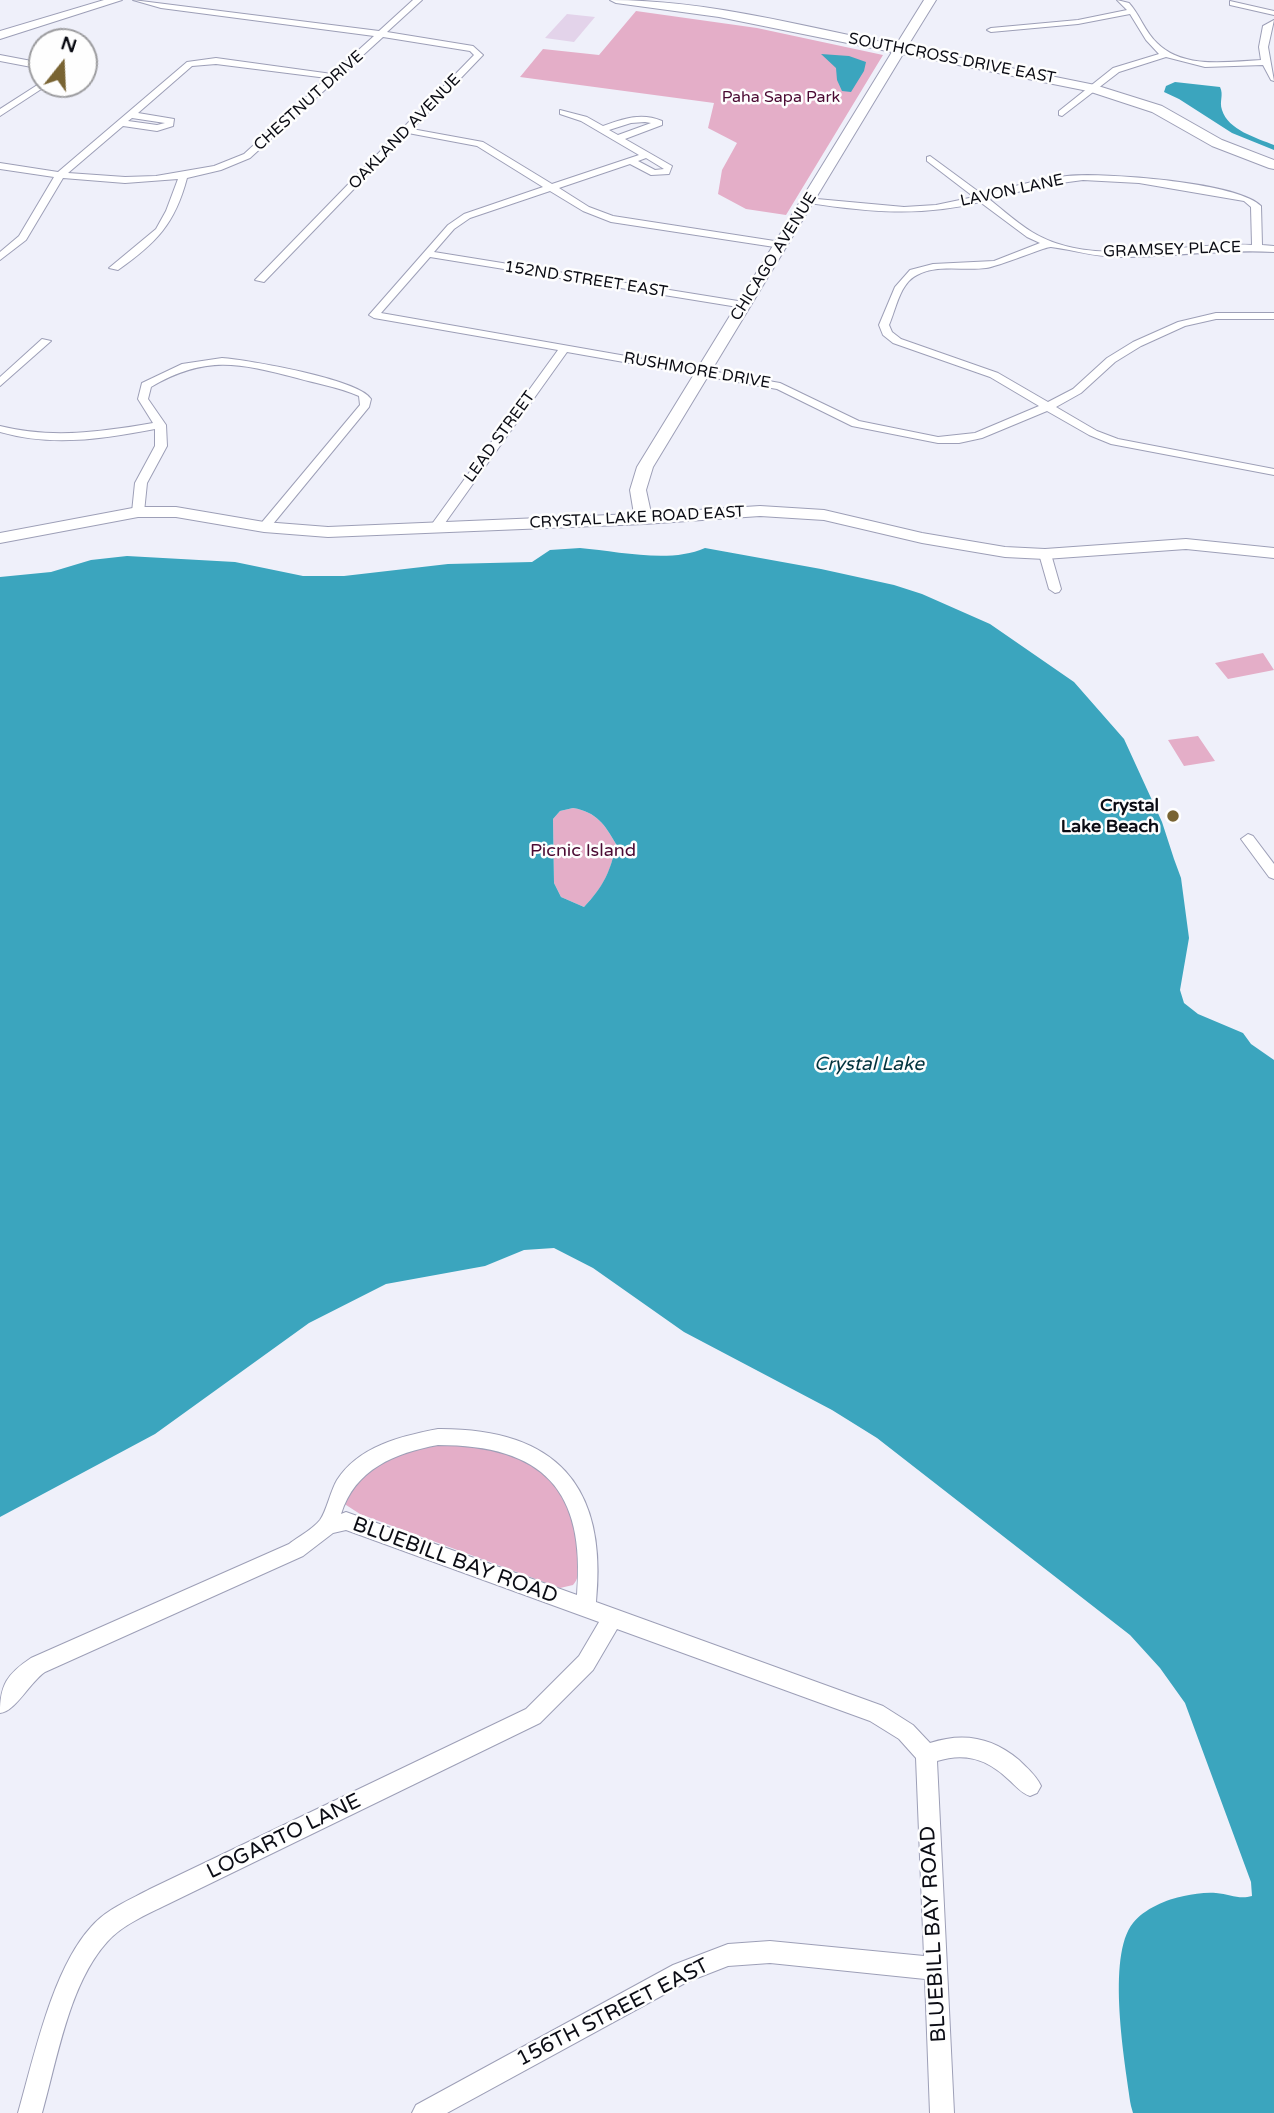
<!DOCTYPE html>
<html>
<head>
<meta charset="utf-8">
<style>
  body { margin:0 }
  #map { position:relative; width:1274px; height:2113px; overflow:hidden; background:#eff0fa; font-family:"Varela Round",sans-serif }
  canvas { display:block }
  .north { position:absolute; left:28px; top:28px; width:70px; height:70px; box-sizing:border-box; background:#fefefe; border:2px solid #9d9da0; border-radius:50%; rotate:18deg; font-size:19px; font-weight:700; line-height:28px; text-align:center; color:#0b0c14 }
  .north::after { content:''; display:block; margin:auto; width:24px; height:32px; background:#796433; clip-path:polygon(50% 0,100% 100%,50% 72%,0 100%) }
</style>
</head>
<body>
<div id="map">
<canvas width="1274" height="2113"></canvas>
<div class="north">N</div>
</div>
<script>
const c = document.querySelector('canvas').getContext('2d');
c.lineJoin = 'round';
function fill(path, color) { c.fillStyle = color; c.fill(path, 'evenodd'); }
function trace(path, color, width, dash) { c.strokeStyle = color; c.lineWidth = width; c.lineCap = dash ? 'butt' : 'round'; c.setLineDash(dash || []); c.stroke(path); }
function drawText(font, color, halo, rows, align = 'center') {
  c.font = font + ' "Varela Round",sans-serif'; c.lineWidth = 5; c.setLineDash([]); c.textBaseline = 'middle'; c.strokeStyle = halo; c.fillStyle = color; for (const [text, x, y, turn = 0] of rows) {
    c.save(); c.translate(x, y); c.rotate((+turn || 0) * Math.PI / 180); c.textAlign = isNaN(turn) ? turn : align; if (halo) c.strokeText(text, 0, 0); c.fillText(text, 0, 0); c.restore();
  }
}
fill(new Path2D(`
  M636,11L757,28L883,55L786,215L746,209L718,194L722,170L737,143L708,128L714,103L520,77L543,49L599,55Z
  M1263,653L1274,670L1228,679L1215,663Z
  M1198,736L1215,761L1184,766L1168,740Z
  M573,808C597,812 605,825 616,844C611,872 603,887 584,907L561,897L554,883L553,819L560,811Z
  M441,1444C458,1445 479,1443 496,1447C543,1459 573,1497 577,1544C578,1558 583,1574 573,1585L560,1588L360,1514L343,1503C373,1457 390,1454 441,1444Z`), '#e4aec8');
fill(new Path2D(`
  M821,54L849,56L866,62L864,71L851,92L842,91L837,80L836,68Z
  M1175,82L1220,87C1224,95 1219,101 1222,110C1228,130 1257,138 1274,145V150L1232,133L1179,99L1164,92L1166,86Z
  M580,548C618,551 669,564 705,548L821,569L894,585L922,594L990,624L1074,682L1124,739L1162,822L1174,859L1181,878L1189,938L1180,990L1184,1003L1198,1014L1243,1033L1251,1044L1274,1060V2113H1133L1131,2106C1125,2064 1106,1956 1133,1923C1144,1909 1167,1899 1184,1896C1194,1894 1206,1892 1216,1893C1230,1894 1239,1900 1252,1896L1251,1882L1185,1703L1160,1668L1130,1635L877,1438L832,1410L684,1332L593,1268L554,1248L524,1250L485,1266L386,1284L309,1323L155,1434L0,1517V577L51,572L91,560L127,556L235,562L303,576H344L448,564L532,562L550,550ZM573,808C597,812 605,825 616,844C611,871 603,887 584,907L561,897L554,883L553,819L560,811Z`), '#3ba5be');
fill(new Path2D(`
  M567,14L595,17L574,42L545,38Z`), '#e3d3ea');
const street = new Path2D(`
  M133,0L379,31L413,0H422L387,32L473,46L483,55L412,129L483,142L552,184L639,155L581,121L560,114V110L587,117L603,126C623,119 641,112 662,121V125L625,139L672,166L669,174L651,175L630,164L559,188L589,207L613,216L781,242L786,245L781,248L611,222L583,211L550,191L470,218L454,229L434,252L744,302L749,305L744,308L430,257L381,313L780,383L859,421L938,437L975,433L1039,406L990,377L893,343L883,335L879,325L895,287L910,270L933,264L994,261L1040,243L1027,237L980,202C922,217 868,212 809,203L804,200L806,198L904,207L936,205L974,197L927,161V157L930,156L983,195C1011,187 1038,179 1067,176C1103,172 1237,182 1261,206L1262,245L1274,246V252C1222,249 1171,257 1119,257C1095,257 1074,250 1051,247C1047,246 1000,266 986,268C964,271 937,264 917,275C900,283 896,309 889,325L892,332L901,339L998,373L1048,402L1073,389L1107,358L1133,342L1178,322L1216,313H1274V319H1216L1185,326L1141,346L1115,362L1081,393L1056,407L1097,431L1118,439L1274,469V475L1111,444L1089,435L1047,411L982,438L959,443H938L852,426L777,389L567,352L440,530H432V524L558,350L374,318L369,315L448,225L464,214L543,187L477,146L408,133L264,282L255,280L474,55L470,51L383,37L250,158L221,170L187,178C175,224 156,243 118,270L109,268L156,229L166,211L178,179L125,183L63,178L26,240L0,260V252L19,236L54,177L0,169V163L58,172L187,62L216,58L332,74L374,36L161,8ZM216,64L327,78L244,154L214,166L156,176L125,177L68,173L123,126L157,131L173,126L174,119L138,113L192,66ZM132,118L165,123L157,125L128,121ZM645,122L651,123L618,135L609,130L631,123ZM646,158L664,169L655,170L638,161ZM1083,180L1139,183L1244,201L1251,207L1252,245C1184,241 1094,270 1032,232C1017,223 1003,210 989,199L1046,185Z
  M1117,0L1129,3C1140,15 1145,32 1157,43C1183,69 1227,62 1261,60L1259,47L1263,26L1274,20L1268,47L1274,81L1271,80L1263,65L1205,67L1166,57L1119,72L1062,116L1059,115V111L1113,68L1159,54L1146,40L1130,14L1078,24L991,32L987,30L991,28L1078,20L1127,10Z
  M1230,1L1274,11V15L1230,5Z
  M90,52L94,55L84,62V55Z
  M0,55L42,63V69L0,61Z
  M42,82L49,84L0,116V109Z
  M42,339L51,341L0,386V377Z
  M222,358C248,360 359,379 371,399L369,407L268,530H260L258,527L360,405L359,396C339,387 318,384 297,378C238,363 206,355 151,387L148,399L166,425L167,446L147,483L144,512L138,516L132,512L135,483L155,446V429C102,439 52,447 0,432V426C52,439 101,432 153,423L138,399L142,383L182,364Z
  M1045,550L1051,554L1061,589L1059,592L1055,593L1049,589L1039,554Z
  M1248,834L1253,836L1274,864V879L1269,877L1241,839Z
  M438,1429C555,1428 608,1485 596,1602L883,1706L913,1725L930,1743C963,1732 992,1737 1019,1760C1027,1768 1036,1775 1041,1786L1037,1793L1030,1796C1021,1793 1016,1786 1008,1779C987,1759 965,1752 937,1761L954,2113H930L925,1979L770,1963L728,1966L687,1982L447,2113H412L416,2105L673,1965L728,1944L770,1941L924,1956L916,1758L899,1739L870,1721L617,1629L593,1670L540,1723L166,1905C146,1915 122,1925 107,1942C69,1984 57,2060 42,2113H18C34,2057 52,1970 91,1927C106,1909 130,1900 150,1889L526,1709L579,1656L599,1622L346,1530L333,1533L303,1556L45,1672C30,1682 15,1712 0,1713C0,1685 7,1674 31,1658L289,1544C298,1537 313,1529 320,1520C327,1510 330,1492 337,1480C359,1446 401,1436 438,1429ZM438,1445C543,1445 586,1490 577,1595L346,1512L341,1514C355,1469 395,1453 438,1445Z`);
const secondary = new Path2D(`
  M104,0H122L0,39V31Z
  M610,0C707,0 802,26 896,45L924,0H936L907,47L1095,85L1162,106L1222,140L1274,160V169L1269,168L1212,146L1152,112L1088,91L903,54L653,467L646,490L651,513L760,506L824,510L922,533L1005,547L1045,549L1186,539L1274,548V558L1186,549L1045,559L1005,557L922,543L824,520L760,516L644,524L328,537L264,532L176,517H138L0,543V533L138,507H176L264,522L328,527L634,514L630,490L637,467L892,52L719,17L616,3Z`);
trace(street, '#9d9fb7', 2);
trace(secondary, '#9d9fb7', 2);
fill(street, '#fff');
fill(secondary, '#fff');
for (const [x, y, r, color] of [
  [1173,816,7,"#796433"]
]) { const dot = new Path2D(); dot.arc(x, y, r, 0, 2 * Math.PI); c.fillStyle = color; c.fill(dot); trace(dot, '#fefefe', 2.5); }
drawText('16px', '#0b0c14', '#fefefe', [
  ["SOUTHCROSS DRIVE EAST",952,59,11],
  ["CHESTNUT DRIVE",309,101,-42],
  ["OAKLAND AVENUE",405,132,-46],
  ["LAVON LANE",1012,191,-12],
  ["GRAMSEY PLACE",1172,250,-2],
  ["CHICAGO AVENUE",774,257,-58],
  ["152ND STREET EAST",586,280,9],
  ["RUSHMORE DRIVE",697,371,10],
  ["LEAD STREET",500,437,-54],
  ["CRYSTAL LAKE ROAD EAST",637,518,-3]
]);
drawText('16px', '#4b0a33', '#fefefe', [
  ["Paha Sapa Park",781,98]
]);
drawText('bold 18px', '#0b0c14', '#fefefe', [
  ["Crystal",1159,806],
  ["Lake Beach",1159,827]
], 'right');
drawText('18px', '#4b0a33', '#fefefe', [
  ["Picnic Island",583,851]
]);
drawText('italic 19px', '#01333e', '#fefefe', [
  ["Crystal Lake",869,1065]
]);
drawText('21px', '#0b0c14', '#fefefe', [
  ["BLUEBILL BAY ROAD",455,1561,20],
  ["LOGARTO LANE",284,1837,-26],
  ["BLUEBILL BAY ROAD",934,1934,-93],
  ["156TH STREET EAST",613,2013,-27]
]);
</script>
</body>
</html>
